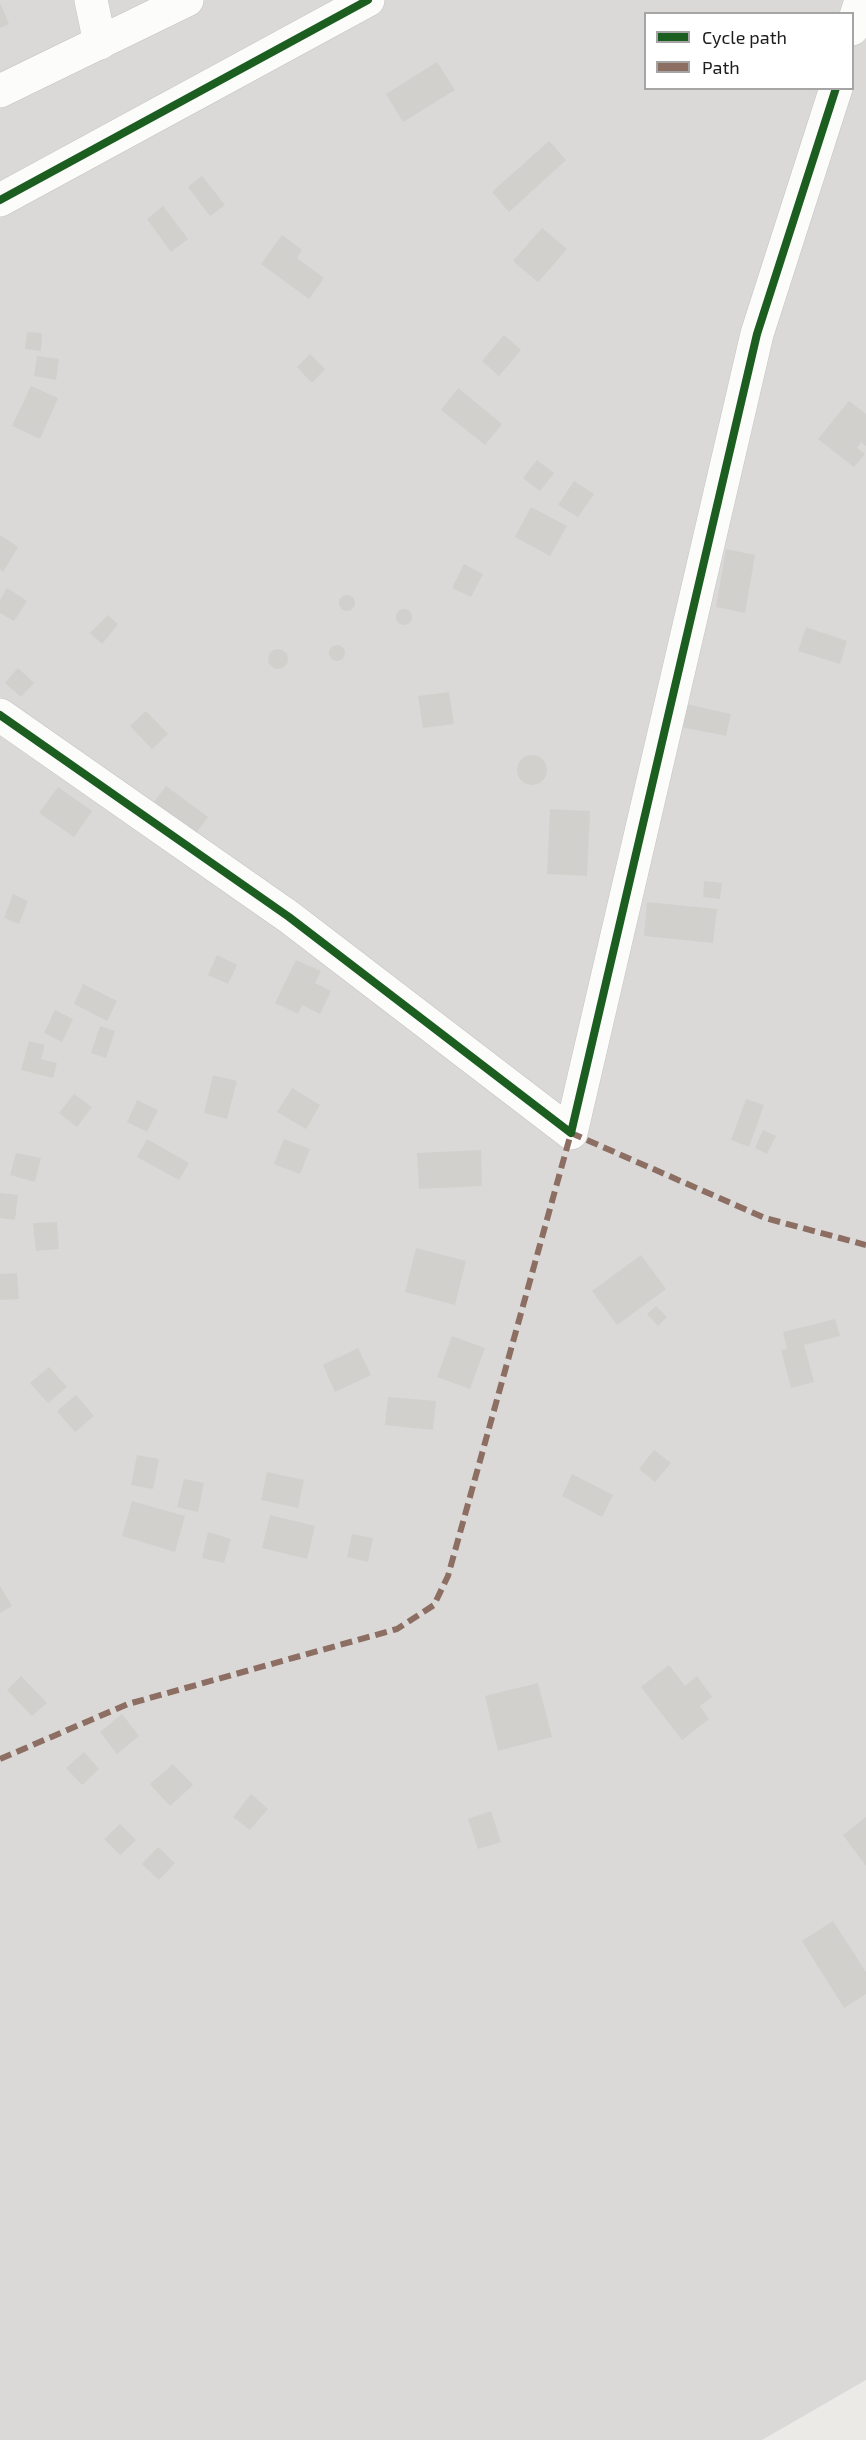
<!DOCTYPE html>
<html>
<head>
<meta charset="utf-8">
<style>
  body { margin:0 }
  #map { position:relative; width:866px; height:2440px; overflow:hidden; background:#eceae6; font-family:"Exo 2",sans-serif }
  canvas { display:block }
  .legend { position:absolute; left:644px; top:12px; width:210px; height:78px; box-sizing:border-box; background:#fff; border:2px solid #a5a5a5; margin:0; padding:8px 10px; list-style:none; font-size:18px; color:#1d1d1d }
  .legend li { display:flex; align-items:center; gap:12px; height:30px }
  .legend b { width:30px; border:2px solid #a5a5a5 }
</style>
</head>
<body>
<div id="map">
<canvas width="866" height="2440"></canvas>
<ul class="legend">
<li><b style="height:8px;background:#1b5e20"></b>Cycle path</li>
<li><b style="height:8px;background:#8d6e63"></b>Path</li>
</ul>
</div>
<script>
const c = document.querySelector('canvas').getContext('2d');
c.lineJoin = 'round';
function fill(path, color) { c.fillStyle = color; c.fill(path, 'evenodd'); }
function trace(path, color, width, dash) { c.strokeStyle = color; c.lineWidth = width; c.lineCap = dash ? 'butt' : 'round'; c.setLineDash(dash || []); c.stroke(path); }
fill(new Path2D(`
  M0,0H866V2380L762,2440H0ZM646,14H852V88H646Z`), '#dbd9d7');
fill(new Path2D(`
  M0,3L9,24L0,28Z
  M437,62L455,90L403,122L386,94Z
  M549,141L566,160L509,212L492,192Z
  M202,176L225,205L210,216L188,187Z
  M163,206L188,239L171,252L147,219Z
  M542,228L567,249L538,282L513,261Z
  M282,235L302,250L297,258L324,278L309,299L261,264Z
  M27,332L42,333L41,351L25,349Z
  M504,335L521,350L499,376L482,361Z
  M310,354L325,369L312,383L297,367Z
  M37,356L59,359L56,380L34,376Z
  M31,386L58,398L40,439L12,426Z
  M458,388L502,424L485,445L441,410Z
  M849,401L866,414V446L861,442L857,448L865,454L854,467L818,439Z
  M537,460L554,473L540,491L523,478Z
  M574,481L594,494L578,517L558,505Z
  M531,507L567,526L550,556L515,537Z
  M0,535L18,547L3,572L0,569Z
  M726,549L755,555L745,613L716,607Z
  M464,564L483,574L471,597L452,588Z
  M7,588L27,601L14,621L0,613V600Z
  M339 603a8 8 0 1 1 16 0a8 8 0 1 1-16 0Z
  M396 617a8 8 0 1 1 16 0a8 8 0 1 1-16 0Z
  M108,615L118,624L102,644L90,633Z
  M806,627L847,641L840,664L798,651Z
  M329 653a8 8 0 1 1 16 0a8 8 0 1 1-16 0Z
  M268 659a10 10 0 1 1 20 0a10 10 0 1 1-20 0Z
  M18,668L34,683L21,697L5,683Z
  M449,692L454,724L423,728L418,696Z
  M686,704L731,714L726,736L681,727Z
  M146,711L168,734L152,749L130,726Z
  M517 770a15 15 0 1 1 30 0a15 15 0 1 1-30 0Z
  M166,786L208,817L196,833L154,802Z
  M58,787L92,811L74,837L39,813Z
  M550,809L590,811L587,876L547,874Z
  M704,881L722,883L720,899L703,897Z
  M13,894L28,901L19,924L4,918Z
  M647,902L717,909L713,943L644,936Z
  M217,955L237,965L228,984L208,975Z
  M296,960L321,971L315,983L331,991L320,1014L302,1005L298,1014L275,1003Z
  M83,984L117,1001L107,1021L74,1004Z
  M55,1010L73,1019L62,1042L44,1033Z
  M100,1026L115,1031L106,1058L91,1053Z
  M29,1041L45,1045L41,1059L57,1063L53,1078L21,1070Z
  M213,1075L237,1081L227,1119L204,1113Z
  M292,1088L320,1105L306,1129L277,1112Z
  M74,1094L92,1107L77,1127L59,1113Z
  M746,1099L764,1105L749,1147L731,1140Z
  M137,1100L158,1110L147,1132L127,1122Z
  M763,1130L776,1136L767,1154L755,1148Z
  M147,1139L189,1163L179,1180L137,1157Z
  M284,1139L310,1149L300,1174L274,1164Z
  M481,1150L482,1186L419,1189L417,1153Z
  M16,1153L41,1158L35,1182L10,1175Z
  M0,1193L18,1195L15,1220L0,1218Z
  M57,1222L59,1249L36,1251L33,1223Z
  M416,1248L466,1261L455,1305L405,1292Z
  M641,1255L666,1289L617,1325L592,1291Z
  M17,1273L19,1299L0,1300V1274Z
  M656,1306L667,1317L658,1326L647,1314Z
  M835,1319L840,1336L804,1345L814,1382L791,1388L781,1350L787,1349L783,1332Z
  M452,1336L485,1348L470,1389L437,1377Z
  M358,1348L371,1375L335,1392L323,1365Z
  M49,1367L67,1387L48,1403L30,1383Z
  M76,1395L94,1416L75,1432L57,1411Z
  M388,1397L436,1401L433,1430L385,1425Z
  M654,1450L671,1463L655,1482L639,1469Z
  M137,1455L159,1459L153,1489L131,1485Z
  M267,1472L304,1480L298,1508L261,1500Z
  M572,1474L613,1495L602,1517L562,1496Z
  M184,1479L204,1483L198,1512L177,1507Z
  M132,1501L185,1516L175,1552L122,1536Z
  M270,1515L315,1526L307,1559L262,1548Z
  M208,1532L231,1539L224,1563L202,1558Z
  M352,1534L373,1538L368,1562L347,1557Z
  M0,1586L12,1606L0,1613Z
  M669,1665L685,1686L697,1676L712,1697L700,1706L709,1719L682,1740L641,1687Z
  M21,1676L47,1703L32,1716L7,1690Z
  M538,1683L552,1737L498,1751L485,1696Z
  M122,1714L139,1736L117,1754L100,1732Z
  M84,1752L99,1769L82,1785L66,1768Z
  M173,1764L193,1785L170,1806L150,1784Z
  M251,1794L268,1809L250,1830L233,1817Z
  M491,1811L501,1842L478,1849L468,1819Z
  M866,1817V1866L843,1835Z
  M120,1824L136,1840L120,1855L104,1839Z
  M158,1847L175,1863L159,1880L142,1864Z
  M833,1921L866,1972V1994L844,2008L802,1941Z`), '#d2d0cd');
const minor = new Path2D(`
  M91,0L100,43
  M852,29L861,0
  M0,200L368,0
  M0,715L289,917L571,1133L757,334L836,88`);
const tertiary = new Path2D(`
  M0,91L187,0`);
trace(minor, '#c4c4c2', 34);
trace(tertiary, '#c4c4c2', 34);
trace(minor, '#fcfcfb', 33);
trace(tertiary, '#fcfcfb', 33);
trace(new Path2D(`
  M0,1759L128,1704L397,1629L434,1605L448,1576L571,1133L765,1218L866,1245`), '#8d6e63', 6, [12, 6]);
trace(new Path2D(`
  M0,200L368,0
  M0,715L289,917L571,1133L757,334L836,88`), '#1b5e20', 8);
</script>
</body>
</html>
